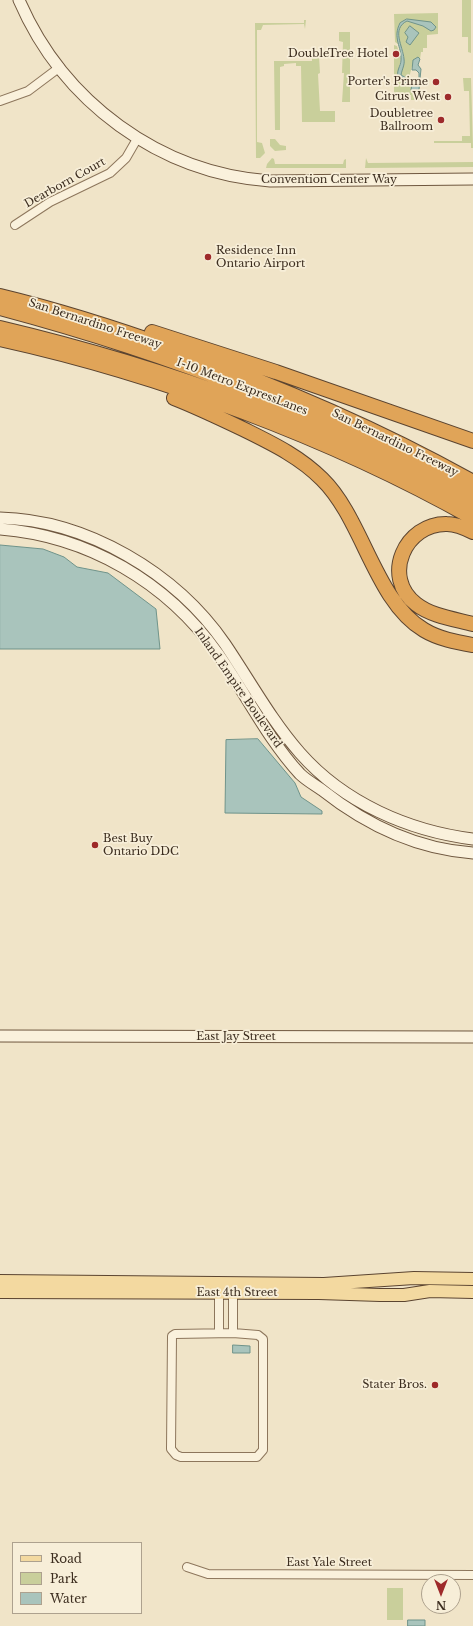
<!DOCTYPE html>
<html>
<head>
<meta charset="utf-8">
<style>
  body { margin:0 }
  #map { position:relative; width:473px; height:1626px; overflow:hidden; background:#f0e4c8; font-family:"Libre Baskerville",serif }
  canvas { display:block }
  .legend { position:absolute; left:12px; top:1542px; width:130px; height:72px; box-sizing:border-box; background:#f7eed8; border:1px solid #ada18e; margin:0; padding:5px 7px; list-style:none; font-size:12px; color:#3d2e20 }
  .legend li { display:flex; align-items:center; gap:8px; height:20px }
  .legend b { width:20px; border:1px solid #ada18e }
  .north { position:absolute; left:421px; top:1574px; width:40px; height:40px; box-sizing:border-box; background:#f7eed8; border:1px solid #ada18e; border-radius:50%; rotate:180deg; font-size:11px; font-weight:700; line-height:16px; text-align:center; color:#3d2e20 }
  .north::after { content:''; display:block; margin:auto; width:14px; height:18px; background:#9e2a2b; clip-path:polygon(50% 0,100% 100%,50% 72%,0 100%) }
</style>
</head>
<body>
<div id="map">
<canvas width="473" height="1626"></canvas>
<ul class="legend">
<li><b style="height:5px;background:#f3d9a0"></b>Road</li>
<li><b style="height:11px;background:#c9cf9b"></b>Park</li>
<li><b style="height:11px;background:#a9c4bc"></b>Water</li>
</ul>
<div class="north">N</div>
</div>
<script>
const c = document.querySelector('canvas').getContext('2d');
c.lineJoin = 'round';
function fill(path, color) { c.fillStyle = color; c.fill(path, 'evenodd'); }
function trace(path, color, width, dash) { c.strokeStyle = color; c.lineWidth = width; c.lineCap = dash ? 'butt' : 'round'; c.setLineDash(dash || []); c.stroke(path); }
function drawText(font, color, halo, rows, align = 'center') {
  c.font = font + ' "Libre Baskerville",serif'; c.lineWidth = 3.5; c.setLineDash([]); c.textBaseline = 'middle'; c.strokeStyle = halo; c.fillStyle = color; for (const [text, x, y, turn = 0] of rows) {
    c.save(); c.translate(x, y); c.rotate((+turn || 0) * Math.PI / 180); c.textAlign = isNaN(turn) ? turn : align; if (halo) c.strokeText(text, 0, 0); c.fillText(text, 0, 0); c.restore();
  }
}
fill(new Path2D(`
  M462,0H471V53L468,52V37H462Z
  M438,13V34L427,35V48H423V52H421L420,59L419,58L412,66L409,78L401,75C403,63 408,50 395,42L394,14Z
  M304,20H306L305,29L304,24L263,25L261,30H257V142L262,143L265,153L260,158H256L255,23H304Z
  M339,32H350V102H342L344,73H342L343,42L339,41Z
  M394,45L397,46L401,58L398,73L412,84L413,93L419,89L420,82V100H411V95H401V100H390V95H394Z
  M312,56H319L320,73L318,74L320,111H335V122H302L301,66H296V63L284,64V66L280,67V130H275L274,61H312Z
  M463,78H471L473,148H471V143H434V141H462V136H470L469,91H464Z
  M270,139H275L280,145L286,146V150L275,151L270,146Z
  M272,158L274,159L275,164H343L344,160L346,159V168H266L267,164Z
  M366,158L368,163L473,162V167L365,168Z
  M387,1588H403V1620H387Z`), '#c9cf9b');
const water = new Path2D(`
  M407,19L431,22L436,27L434,30L431,31L423,26L407,21C391,29 403,46 404,59C405,65 402,69 401,75L412,81H417L419,78V73L416,70H412L413,60L418,57L420,59L418,65L421,69L419,89L416,93H413L411,90L412,84C408,83 402,83 399,78C395,72 401,66 401,60C402,47 392,38 400,23Z
  M410,26L419,33L410,45L406,42L408,37L405,33Z
  M0,545L43,549L64,557L77,567L108,573L156,609L160,649H0Z
  M258,739L295,783L301,797L322,811V814L225,813L226,740Z
  M233,1345L250,1346V1353H233Z
  M408,1620H425V1626H408Z`);
fill(water, '#a9c4bc');
trace(water, '#6f938a', 1);
const street = new Path2D(`
  M0,101L28,91L60,67
  M15,225L50,202L110,173L126,158L137,139
  M219,1293V1333
  M233,1293V1333
  M233,1333L258,1335L263,1339V1450L257,1457H181L176,1455L171,1449L172,1336L175,1334Z
  M187,1567L208,1574L473,1575`);
const secondary = new Path2D(`
  M19,0C63,102 159,173 270,181L473,179
  M0,518C87,520 176,573 225,644C250,681 271,720 300,753C344,803 409,831 473,839
  M0,529C88,536 167,582 218,654C246,694 267,738 300,774C306,780 315,785 322,790C365,824 417,849 473,853
  M0,1036L473,1037`);
const primary = new Path2D(`
  M0,1281L324,1284L414,1278L473,1279
  M0,1292L319,1293L380,1295H404L430,1291L473,1292`);
const highway = new Path2D(`
  M0,296C58,310 115,328 171,348C275,385 377,428 473,482
  M0,308C165,352 323,412 473,494
  M0,328C165,367 325,425 473,507
  M152,332L276,372L473,441
  M0,339C159,374 331,438 473,518
  M174,398C197,407 220,418 243,429C271,443 299,456 322,479C363,519 375,601 424,630C439,639 456,642 473,645
  M473,532C465,528 456,524 447,524C405,523 381,577 416,604C431,616 454,619 473,624`);
trace(street, '#8d765c', 10);
trace(secondary, '#6f573f', 13);
trace(primary, '#5b4430', 14);
trace(highway, '#5b4430', 16);
trace(street, '#faf1dc', 8);
trace(secondary, '#faf1dc', 11);
trace(primary, '#f3d9a0', 12);
trace(highway, '#e0a458', 14);
for (const [x, y, r, color] of [
  [396,54,4,"#9e2a2b"],
  [436,82,4,"#9e2a2b"],
  [448,97,4,"#9e2a2b"],
  [441,120,4,"#9e2a2b"],
  [208,257,4,"#9e2a2b"],
  [95,845,4,"#9e2a2b"],
  [435,1385,4,"#9e2a2b"]
]) { const dot = new Path2D(); dot.arc(x, y, r, 0, 2 * Math.PI); c.fillStyle = color; c.fill(dot); trace(dot, '#f7eed8', 1.5); }
drawText('11px', '#3d2e20', '#f7eed8', [
  ["DoubleTree Hotel",388,54],
  ["Porter's Prime",428,82],
  ["Citrus West",440,97],
  ["Doubletree",433,114],
  ["Ballroom",433,127],
  ["Residence Inn",216,251,"left"],
  ["Ontario Airport",216,264,"left"],
  ["Best Buy",103,839,"left"],
  ["Ontario DDC",103,852,"left"],
  ["Stater Bros.",427,1385]
], 'right');
drawText('11px', '#3d2e20', '#f7eed8', [
  ["Convention Center Way",329,180],
  ["Dearborn Court",65,183,-29],
  ["San Bernardino Freeway",95,324,18],
  ["I-10 Metro ExpressLanes",242,387,21],
  ["San Bernardino Freeway",395,443,26],
  ["Inland Empire Boulevard",238,688,55],
  ["East Jay Street",236,1037],
  ["East 4th Street",237,1293],
  ["East Yale Street",329,1563]
]);
</script>
</body>
</html>
